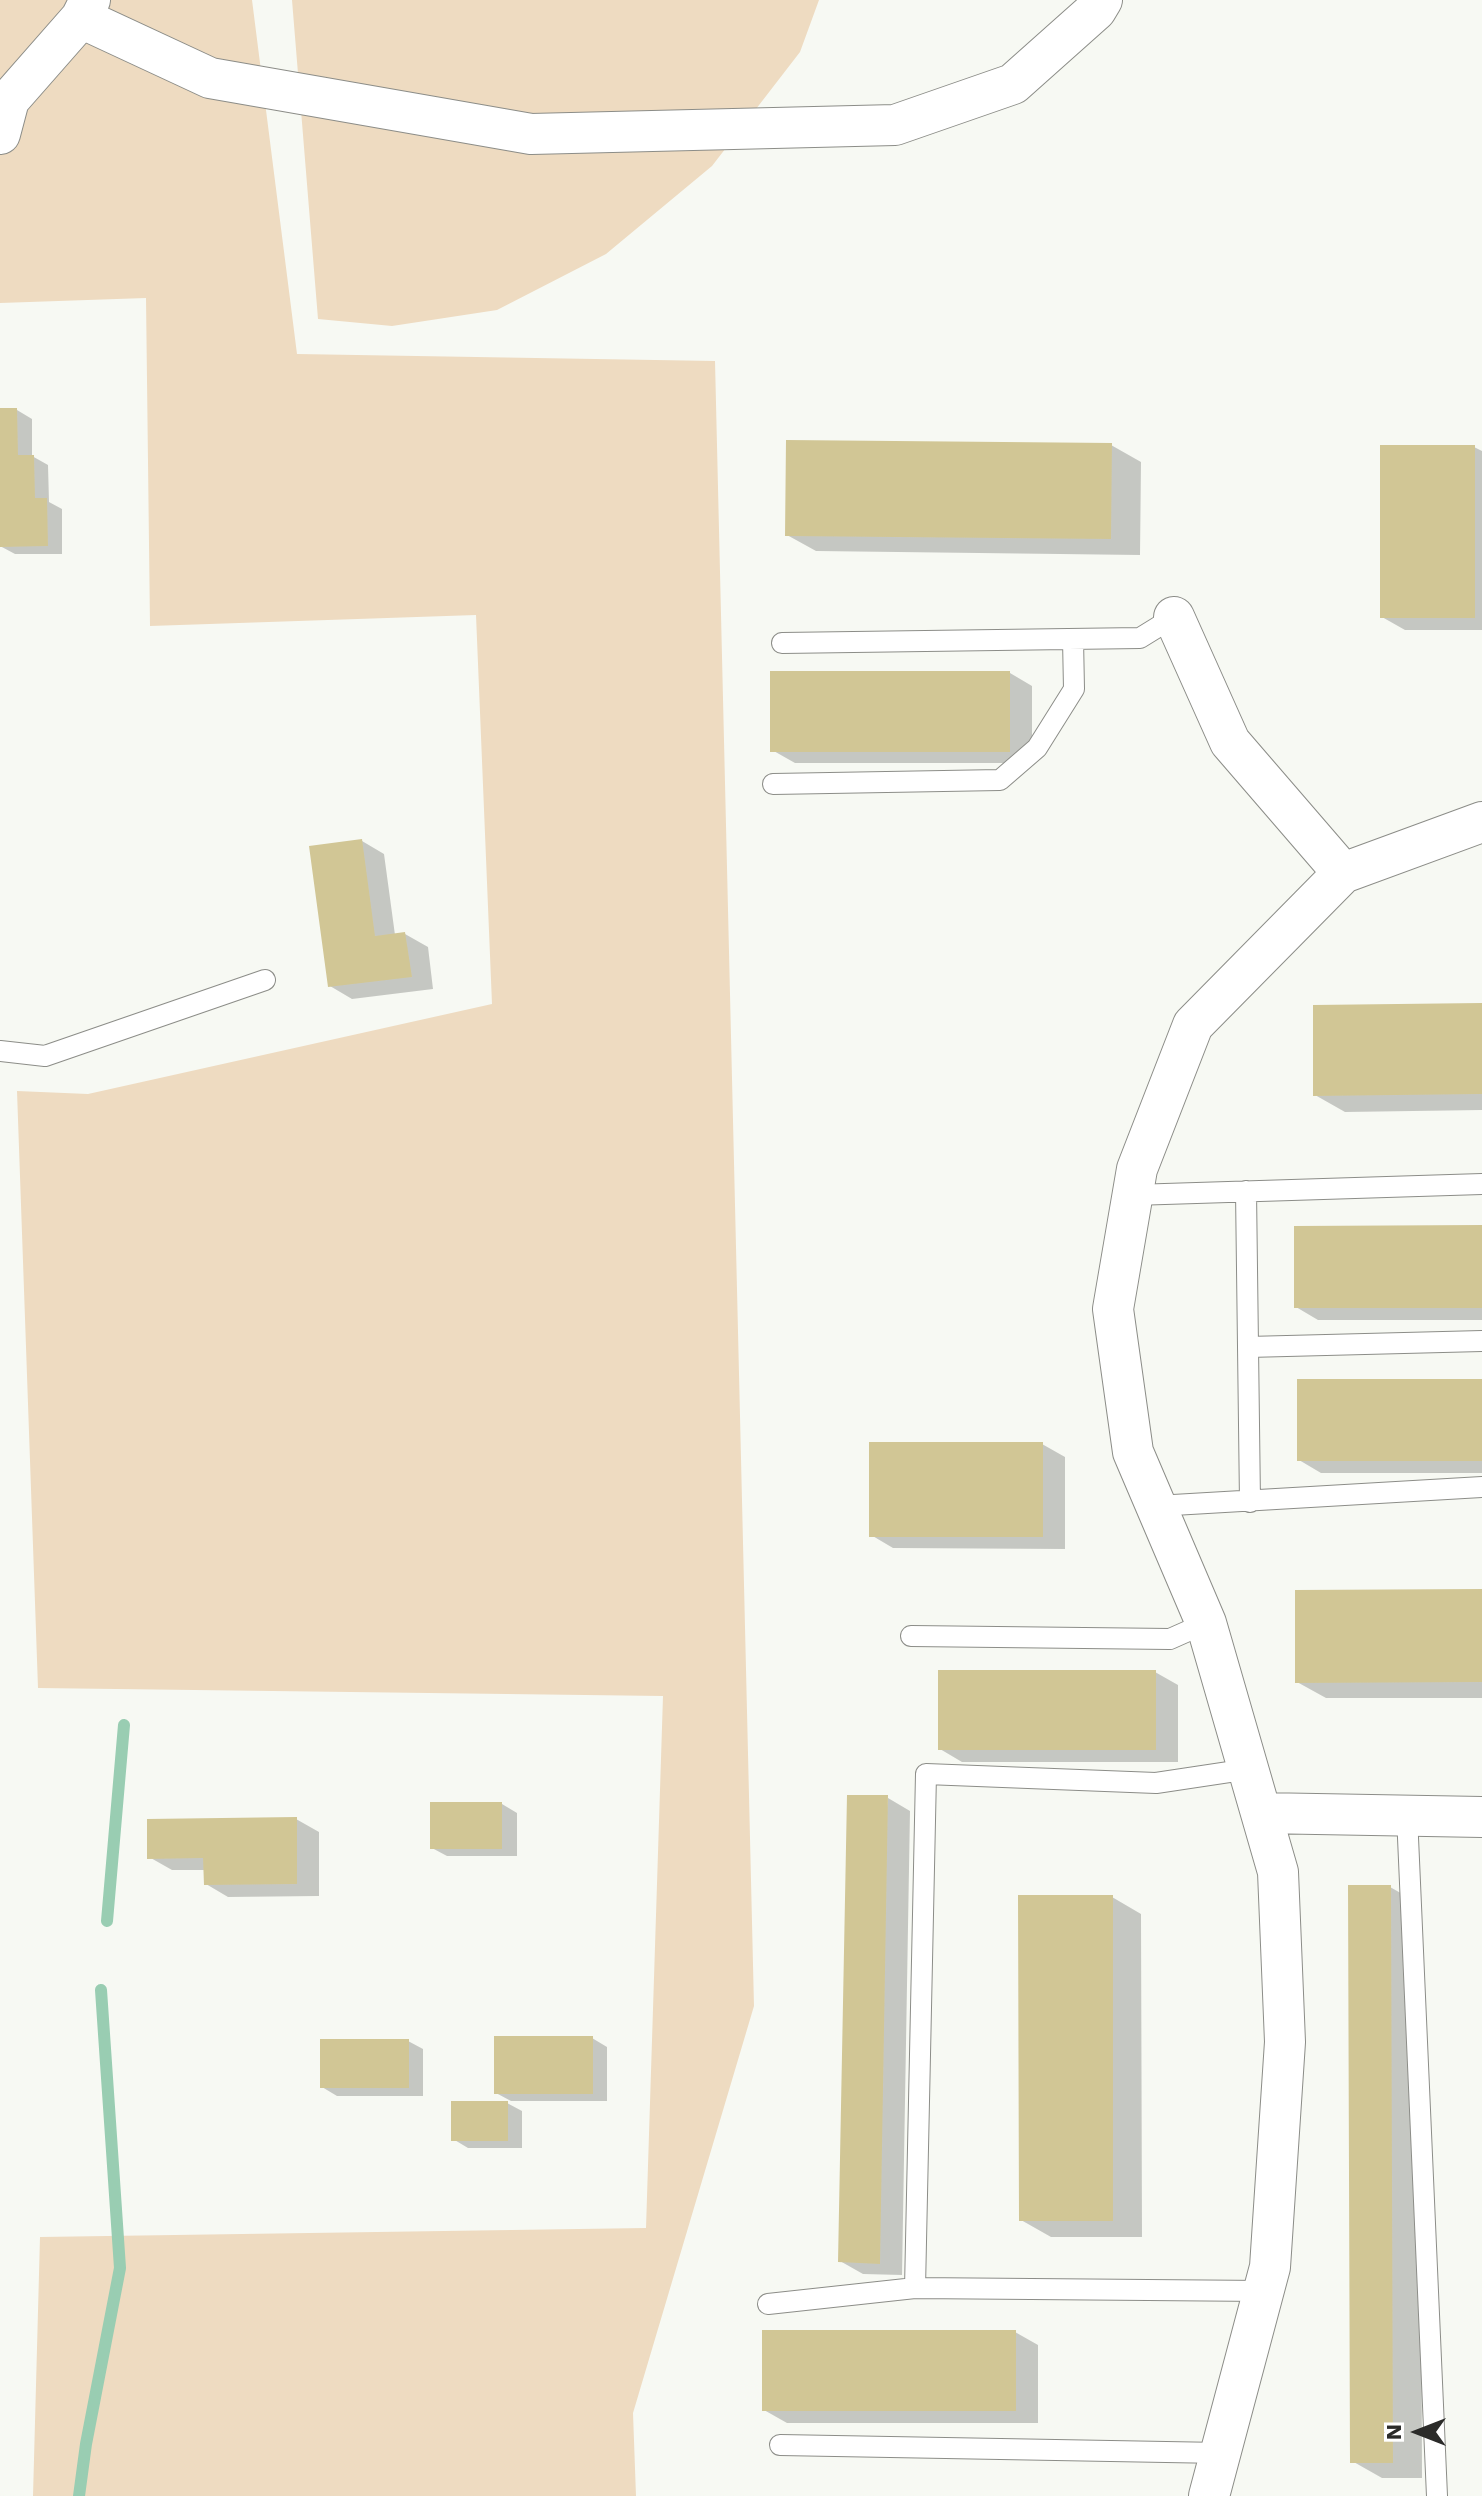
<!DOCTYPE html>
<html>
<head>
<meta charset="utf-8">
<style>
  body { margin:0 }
  #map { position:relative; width:1482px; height:2496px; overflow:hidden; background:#f7f9f3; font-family:"Work Sans",sans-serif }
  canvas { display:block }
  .north { position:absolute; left:1378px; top:2392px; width:80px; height:80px; -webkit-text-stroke:6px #fff; paint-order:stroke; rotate:270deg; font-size:22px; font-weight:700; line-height:32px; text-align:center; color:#2b2b29 }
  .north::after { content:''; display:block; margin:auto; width:28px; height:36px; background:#2b2b29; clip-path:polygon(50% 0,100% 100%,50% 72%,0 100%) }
</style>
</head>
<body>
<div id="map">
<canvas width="1482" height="2496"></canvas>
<div class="north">N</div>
</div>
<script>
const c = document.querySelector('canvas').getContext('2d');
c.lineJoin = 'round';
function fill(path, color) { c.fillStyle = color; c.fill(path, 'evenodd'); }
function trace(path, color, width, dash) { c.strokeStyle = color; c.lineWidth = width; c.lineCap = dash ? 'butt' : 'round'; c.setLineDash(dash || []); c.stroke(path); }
fill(new Path2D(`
  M0,0H252L297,354L715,361L754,2006L633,2413L636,2496H33L40,2237L646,2228L663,1696L38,1688L17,1091L88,1094L492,1004L476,615L150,626L146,298L0,303Z
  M292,0H819L800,52L712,166L606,254L497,310L392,326L318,319Z`), '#eedbc1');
fill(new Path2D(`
  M0,410H17L32,419V456L48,465L49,502L62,509V554H15L0,546Z
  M1111,445L1141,462L1140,555L816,551L787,535Z
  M1474,447L1482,451V630H1405L1382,617Z
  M1010,673L1032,686V763H795L772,750Z
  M362,841L384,854L395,935L405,934L428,947L433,989L352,999L330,986Z
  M1482,1005V1110L1345,1112L1315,1095Z
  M1482,1227V1320H1318L1296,1307Z
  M1482,1381V1473H1321L1299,1460Z
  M1042,1444L1065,1457V1549L893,1548L871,1535Z
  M1482,1591V1698H1326L1297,1682Z
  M1155,1672L1178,1685V1762H962L940,1749Z
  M888,1798L910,1811L902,2275L863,2274L840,2261Z
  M502,1804L517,1813V1856H447L432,1848Z
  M296,1819L319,1832V1896L228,1897L206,1884V1870H172L149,1857Z
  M1390,1887L1420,1904L1422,2478H1382L1352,2461Z
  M1112,1897L1141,1914L1142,2237H1051L1021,2220Z
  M592,2038L607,2047V2101H511L496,2093Z
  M408,2041L423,2049V2096H337L322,2087Z
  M507,2103L522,2111V2148H468L453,2139Z
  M1015,2332L1038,2345V2423H787L764,2410Z`), '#0003');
trace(new Path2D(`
  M107,1921L124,1725
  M79,2496L86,2444L120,2268L101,1990`), '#99cdb2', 12);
fill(new Path2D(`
  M0,408H17L18,455H34L35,498H47L48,546L0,547Z
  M786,440L1112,443L1111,539L785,536Z
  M1380,445H1475V618H1380Z
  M770,671H1010V752H770Z
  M362,839L375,936L405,932L412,977L328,987L309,846Z
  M1482,1003V1094L1313,1096V1005Z
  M1482,1225V1308H1294V1226Z
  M1297,1379H1482V1461H1297Z
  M869,1442H1043V1537H869Z
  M1482,1589V1682L1295,1683V1590Z
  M938,1670H1156V1750H938Z
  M847,1795H888L880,2264L838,2262Z
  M430,1802H502V1849H430Z
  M297,1817V1884L204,1885L203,1858L147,1859V1819Z
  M1348,1885H1391L1393,2463H1350Z
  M1018,1895H1113V2221H1019Z
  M494,2036H593V2094H494Z
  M320,2039H409V2088H320Z
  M451,2101H508V2141H451Z
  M762,2330H1016V2411H762Z`), '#d1c695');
const lane = new Path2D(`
  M782,643L1140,638L1174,617
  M773,784L1000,780L1037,748L1074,689L1073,639
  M0,1051L45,1056L265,980
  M1246,1191L1250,1502
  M1133,1195L1482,1184
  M1248,1347L1482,1341
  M1156,1506L1482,1487
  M911,1636L1170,1639L1206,1623
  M1407,1815L1437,2496
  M915,2288L926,1774L1156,1783L1249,1769
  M768,2304L915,2288L1264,2291
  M780,2445L1221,2453`);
const street = new Path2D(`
  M81,18L210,78L531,134L895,125L1013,84L1096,10L1102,0
  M0,134L9,100L81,18L90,0
  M1174,617L1230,742L1343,873
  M1261,1813L1482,1817
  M1209,2496L1270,2267L1285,2042L1278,1872L1206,1623L1133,1452L1113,1309L1137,1169L1193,1025L1343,873L1482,822`);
trace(lane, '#8c8d88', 22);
trace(street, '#8c8d88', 42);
trace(lane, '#fff', 20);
trace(street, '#fff', 40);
</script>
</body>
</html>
